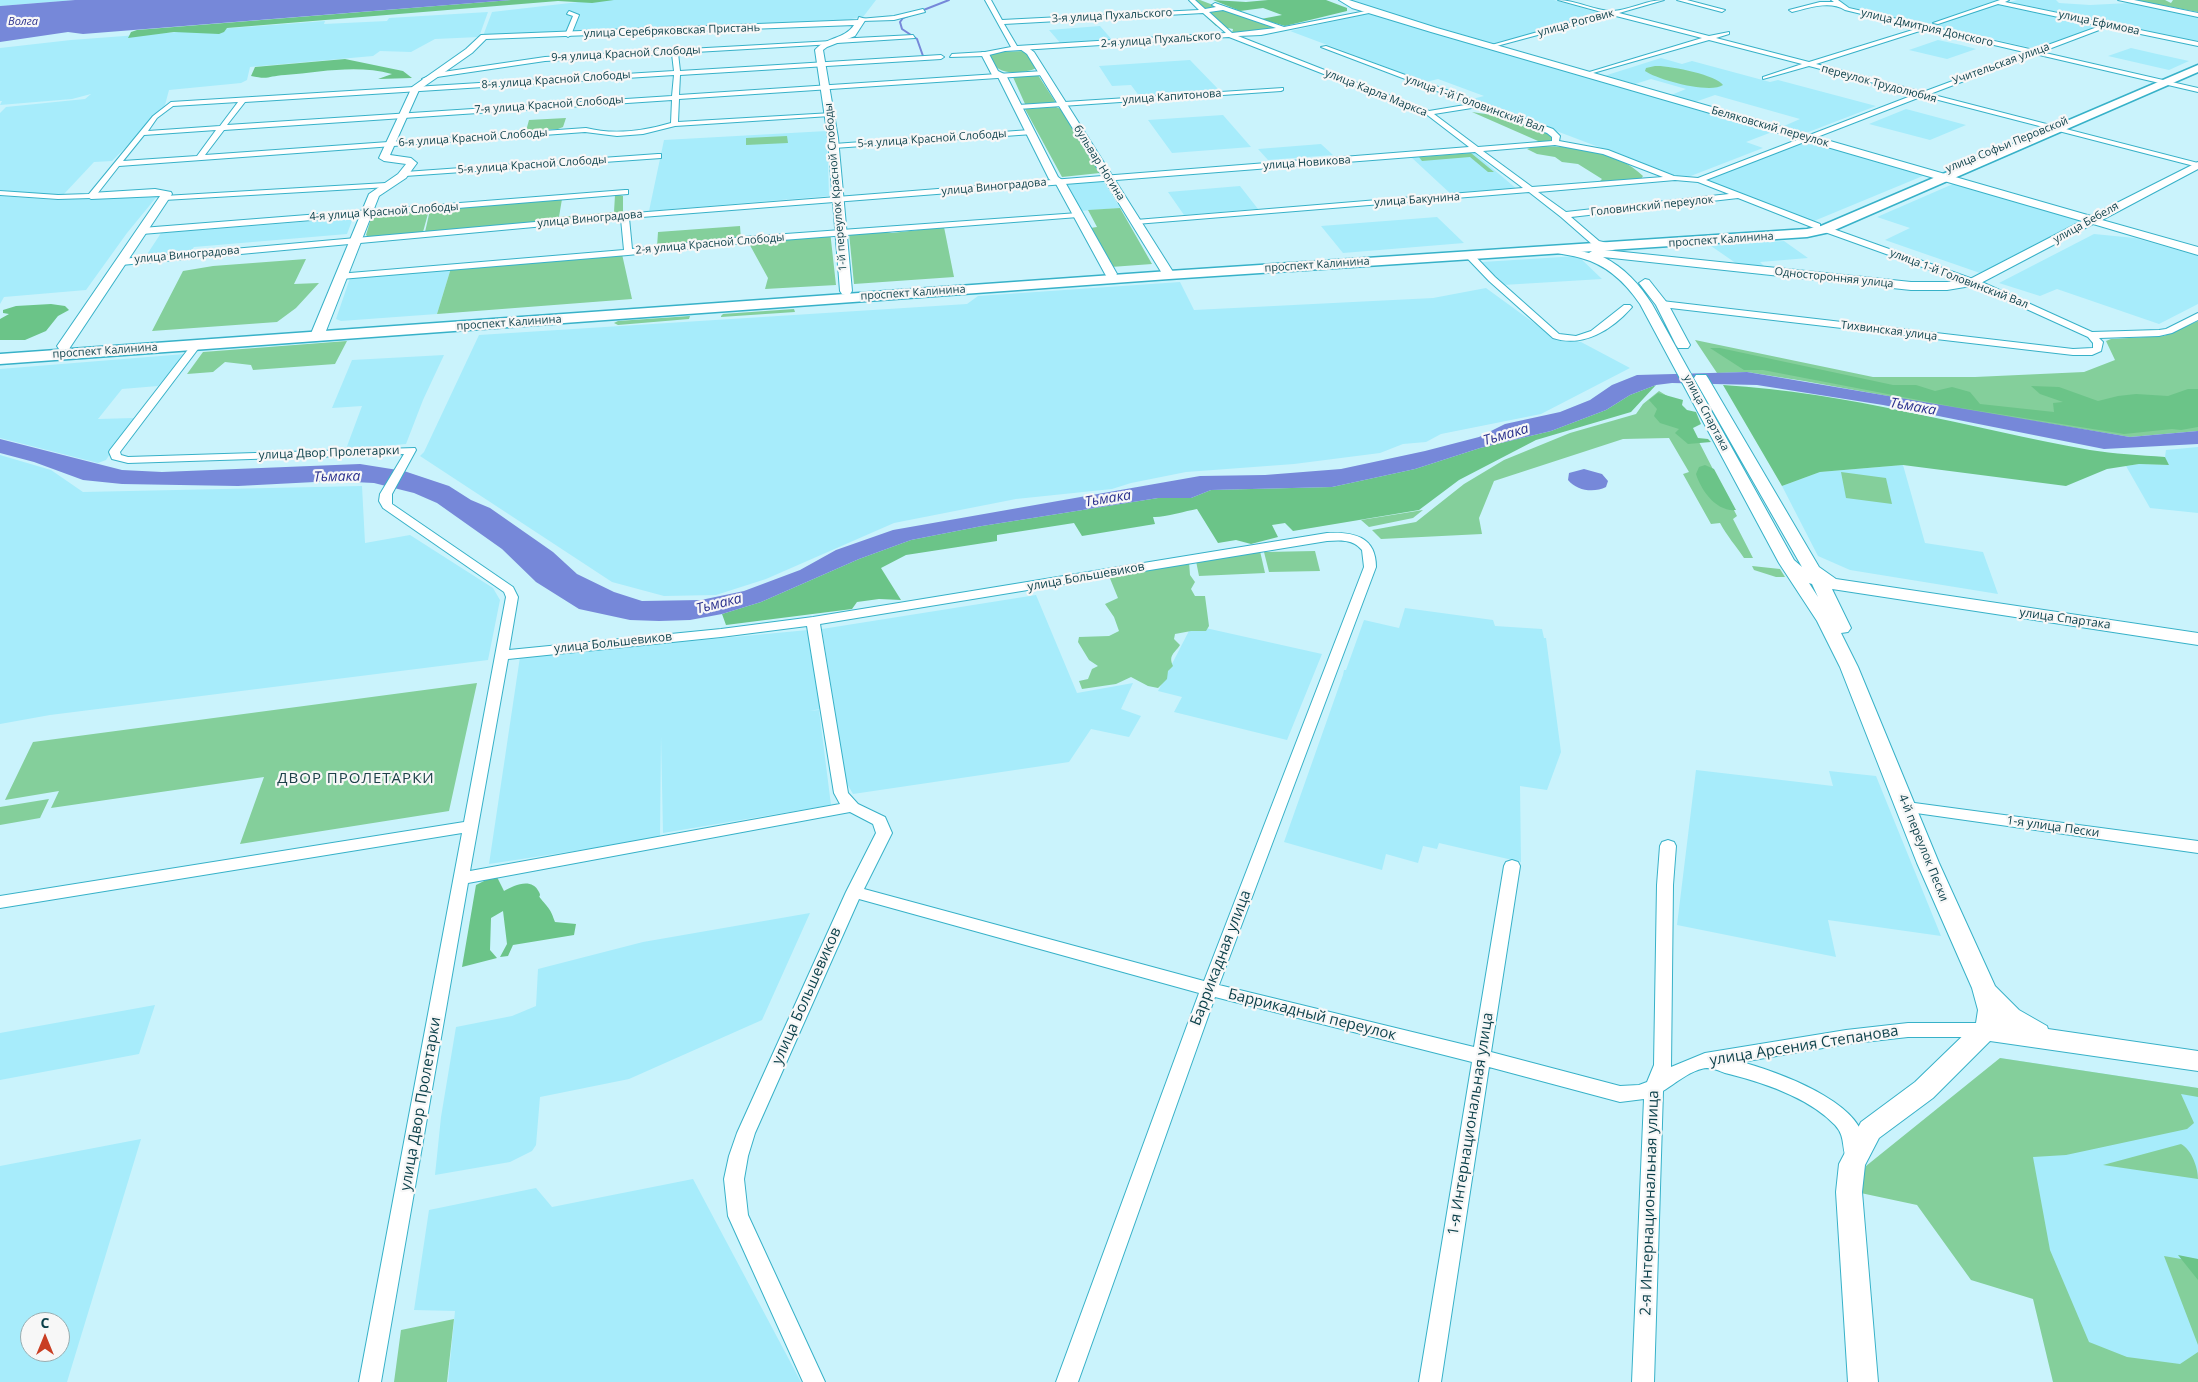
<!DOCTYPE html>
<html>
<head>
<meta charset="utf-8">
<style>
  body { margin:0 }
  #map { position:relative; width:2198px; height:1382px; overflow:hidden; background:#caf3fc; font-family:"Open Sans",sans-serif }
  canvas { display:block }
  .north { position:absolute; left:20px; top:1312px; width:50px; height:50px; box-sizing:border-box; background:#f7f7f7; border:1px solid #98adb1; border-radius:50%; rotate:0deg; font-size:14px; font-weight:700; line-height:20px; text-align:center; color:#0a3f49 }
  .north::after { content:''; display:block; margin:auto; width:18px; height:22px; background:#c93e23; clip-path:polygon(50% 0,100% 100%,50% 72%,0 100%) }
</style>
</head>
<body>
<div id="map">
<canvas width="2198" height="1382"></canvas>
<div class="north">С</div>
</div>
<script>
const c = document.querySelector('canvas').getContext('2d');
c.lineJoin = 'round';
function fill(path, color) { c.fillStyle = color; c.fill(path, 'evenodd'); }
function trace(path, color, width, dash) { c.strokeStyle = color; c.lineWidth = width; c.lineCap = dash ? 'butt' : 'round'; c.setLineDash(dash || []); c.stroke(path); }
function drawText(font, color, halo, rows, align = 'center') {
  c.font = font + ' "Open Sans",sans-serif'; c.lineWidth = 4.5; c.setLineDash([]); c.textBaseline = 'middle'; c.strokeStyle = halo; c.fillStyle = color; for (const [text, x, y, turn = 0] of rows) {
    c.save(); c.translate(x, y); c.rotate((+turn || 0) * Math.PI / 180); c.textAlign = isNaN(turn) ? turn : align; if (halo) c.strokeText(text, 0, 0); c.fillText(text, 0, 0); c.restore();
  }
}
fill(new Path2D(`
  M0,0H75L0,6Z
  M596,0H876L863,17L833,22L483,36L492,12Z
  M1350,0H1554L1604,14L1494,44L1354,4Z
  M1838,0H2003L1926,25L1846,6Z
  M2017,0H2056L2059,3L2090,5L2129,3L2198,17V42L2010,2Z
  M1999,4L2099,26L2036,49L1934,26Z
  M488,12L479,37L435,39L411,52L380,51L373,56L250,67L247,80L241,83L169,90L165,105L126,147L112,161L94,162L64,194L43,195L0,190V113L6,107L85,99L91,94L72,99L0,105L2,101H0V48L71,40L325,21L324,24L387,21L389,18Z
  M1370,13L1772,132L1746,142L1763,148L1683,179L1472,99L1484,96L1438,79L1426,82L1290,31Z
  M1100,26L1113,41L1062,45L1049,30Z
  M1938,40L1961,45L1976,49L1947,59L1909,50Z
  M2131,48L2157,54L2189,61L2169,70L2108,56Z
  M1661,58L1682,64L1692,61L1770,82L1778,80L1876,106L1806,133L1784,126L1800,119L1715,95L1695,102L1671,95L1686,89L1651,79L1635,84L1604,76Z
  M1190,60L1220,91L1140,97L1131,85L1112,86L1099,66Z
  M1906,109L1966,125L1930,140L1869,124Z
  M1223,115L1251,147L1172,153L1148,120Z
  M827,131L829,196L649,211L664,140Z
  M1805,137L1930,173L1814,221L1699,180Z
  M1321,144L1333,155L1268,160L1258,149Z
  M1473,152L1518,190L1453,196L1411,157Z
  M1102,179L1120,208L1080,211L1065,182Z
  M1953,184L1995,196L2080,221L1980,273L1885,240L1910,228L1877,217Z
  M1240,186L1258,209L1184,215L1168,192Z
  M159,194L127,233L86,290L4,297L0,304V196L56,200Z
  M1437,217L1464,243L1343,253L1321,226Z
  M353,218L347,234L194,247L191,251L146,256L161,233Z
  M2094,234L2135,238L2198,256V304L2159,324L2057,289L2040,296L1999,283Z
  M1784,241L1808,258L1760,262L1766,268L1740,266L1711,246Z
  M1578,256L1602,279L1503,285L1482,262Z
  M451,268L437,314L341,321L336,319L350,278Z
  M1180,282L1194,310L1433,298L1486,288L1556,339L1581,342L1630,368L1541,414L1441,434L1426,442L1403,444L1380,453L1294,464L1186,472L1131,483L1112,489L1016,499L894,523L766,579L716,595L664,596L612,582L420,456L424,452L479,335L967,304L978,296Z
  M185,354L158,386L122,389L98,419L134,418L106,460L98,463L0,438V369Z
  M444,355L423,400L406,444L346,449L362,406L332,408L352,360Z
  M2198,447V513L2150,508L2126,466L2139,464L2169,465L2165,457L2166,450Z
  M0,455L51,470L83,492L362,486L365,543L410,535L493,588L500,600L488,660L50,715L0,724Z
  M1903,465L1925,543L1983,552L1998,594L1850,570L1818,556L1782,486L1820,472Z
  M1036,595L1077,693L1133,683L1121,709L1141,716L1129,737L1091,729L1069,762L853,794L846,782L822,629Z
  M1405,608L1493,620L1495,626L1542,629L1544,638H1546L1561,752L1547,790L1520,786L1521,862L1439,843L1437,849L1423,846L1418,863L1386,854L1382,870L1284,842L1343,675L1344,670H1346L1364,620L1399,628Z
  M1192,625L1322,654L1287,740L1174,712L1182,697L1158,691Z
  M808,630L821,709L809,711L819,710L831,805L663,833L661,736L660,838L489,864L520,657Z
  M1696,770L1833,786L1829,771L1876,776L1941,936L1828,920L1836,957L1677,925Z
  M810,913L762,1020L629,1079L540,1097L536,1145L532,1151L510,1162L435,1175L441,1117L456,1027L512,1016L536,1006L538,969L643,942Z
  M155,1005L139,1054L0,1080V1033Z
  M2000,1058L2198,1088V1382H2053Z
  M141,1139L67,1382H0V1166ZM30,1322H60V1352H30Z
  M693,1179L801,1382H448L455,1311L414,1310L429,1210L536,1188L552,1207Z`), '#a7ecfb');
fill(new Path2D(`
  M1188,0H1200L1276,29L1234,34L1232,33L1233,29L1216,26Z
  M2134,0H2165L2171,3L2173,0H2198V12Z
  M1025,51L1028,52L1037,68C1028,72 1008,75 999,69C995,67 992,60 989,56L998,52Z
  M1655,66C1668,65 1717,75 1723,85C1710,94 1658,80 1645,71L1646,68Z
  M1038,75L1056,103L1025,104L1013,77Z
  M1056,107L1061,109L1100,173L1062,177L1025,109Z
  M1472,112L1512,118L1549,134L1553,138L1552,141L1537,143L1538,141Z
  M566,118L563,127L558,129L526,131L529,120Z
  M787,136L788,143L746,145V138Z
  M1536,146C1571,146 1617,150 1643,176L1641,179L1593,184L1590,182H1599L1602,179L1578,164L1562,162L1555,157L1537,154L1527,149Z
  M1471,153L1494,172H1488L1470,157L1422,161L1419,157Z
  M615,194L623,196V212L617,216L425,232L430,210ZM615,195L614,212L559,217L562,199Z
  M1120,208L1152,264L1111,267L1090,228L1097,227L1088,210Z
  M429,210L423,232L368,237L366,235L372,215Z
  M740,226L741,240L657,247L658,232Z
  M944,227L954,277L854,284L849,233L880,231L892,233Z
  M830,231L836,285L765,289L768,278L746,238Z
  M622,254L632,299L437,314L451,268Z
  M306,259L294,284L319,283L296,308L277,322L152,331L183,271L213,266Z
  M794,309L795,312L721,317V316L723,314Z
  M690,316L689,319L618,325L614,323L618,321Z
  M2198,321V431L2130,437L1966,410L1804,381L1747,372L1717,373L1695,340L1873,377H1975L2084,372L2115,360L2106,341L2111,339L2164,336Z
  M347,341L335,364L253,370L251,365L225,362L213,372L187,374L203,352Z
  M1659,391L1679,403L1737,516L1733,519L1753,558H1744C1736,546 1727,536 1720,523L1711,524L1683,474L1689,472L1669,438L1623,439L1494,481L1479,518L1482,534L1381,539L1372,530L1416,522L1464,484L1504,460L1570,433L1636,414L1643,404Z
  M1841,472L1886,478L1892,504L1846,498Z
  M1423,510L1413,518L1369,527L1361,520Z
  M1260,551L1265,573L1199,576L1196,561Z
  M1315,551L1320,571L1269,572L1264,552Z
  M1189,562L1190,575L1195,582L1191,589L1195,596H1205L1209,626L1206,631H1191L1175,634L1174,639L1180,645C1175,653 1168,655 1173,666L1168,671L1167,679L1158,688L1148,686L1131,677L1116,684L1082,689L1079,681L1088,679L1092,669L1098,666L1089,660L1078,642L1079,637L1109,636L1119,631L1114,617L1105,604L1118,598L1109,576Z
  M1752,566L1780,569L1785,577H1776L1754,570Z
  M477,683L449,811L240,844L264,777L51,808L59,791L5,800L33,742Z
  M49,799L40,818L0,825V807Z
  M2000,1058L2198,1088V1097L2181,1094L2194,1123L2187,1129L2066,1155L2033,1157L2050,1250L2089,1342L2127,1357L2180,1364L2198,1352V1382H2053L2033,1299L1971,1280L1917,1205L1856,1192L1866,1166Z
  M2181,1144C2192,1150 2198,1168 2198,1179L2103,1165Z
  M2164,1256L2198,1262V1345Z
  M454,1319L447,1382H394L401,1330Z`), '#84cf9b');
fill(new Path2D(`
  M511,0H614L592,3L558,1L227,28L224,32L219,34L174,32L128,38L131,32L137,30Z
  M1213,0L1246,2L1268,0H1326L1347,8V11L1285,26L1261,19L1282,15L1263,8L1240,11Z
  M345,59L403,71L412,78L378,79L392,74C357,64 320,72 285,75C268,76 269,80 251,76L255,67Z
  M51,304L65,306L69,310L58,316L46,331L25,340H0V319L9,314L3,313V310L16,306Z
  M1710,348H1720L1893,385H1916L1935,391L1952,387L1970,392L1980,404L2054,412L2053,403L2063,402L2040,394L2031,386L2059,387L2098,401L2118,396L2136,394L2168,396L2188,389H2198V427L2181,430L2172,429L2124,434L1955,407L1763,370H1744Z
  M1656,385L1631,412L1536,440L1459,480L1419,510L1293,531L1285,523L1272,525L1278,537L1251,544L1236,540L1218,543L1197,509C1185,511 1163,518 1153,517L1155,524L1082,536L1074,523L997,535V541L906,555L881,568L901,600L879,599L857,602L852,609L726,625L722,614L761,602L859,559L911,540L982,526L1158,498H1191L1211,490L1332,487L1415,469L1480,448L1551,431L1606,410L1630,395Z
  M1723,385C1847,392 1968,428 2090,450C2114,454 2140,455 2165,457L2169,465L2139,464L2107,469L2066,486L1903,465L1820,472L1782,486Z
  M1658,393L1683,400L1682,405L1687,410L1696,412L1701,424L1693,428L1698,438L1708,439L1711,442L1688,444L1675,433L1679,429L1660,423L1654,416L1657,409L1649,400Z
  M1705,465L1714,469L1736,510C1716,512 1701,490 1696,474L1699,467Z
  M496,875L504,891C514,885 532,877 539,892C542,898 537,894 541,899C550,910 550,908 555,922L576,924L574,935L513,945L508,956L500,957L507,944L503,911L491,918L490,950L497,958L462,967L476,885Z
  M2178,1255L2198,1259V1280Z`), '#6bc488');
fill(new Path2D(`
  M75,0H511L83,34L68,32L0,42V6Z
  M1747,372L2130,437L2198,431V444L2104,449L1883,405L1757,385L1672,383L1656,385L1630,395L1606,410L1551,431L1480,448L1415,469L1332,487L1211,490L1191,498H1158L982,526L911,540L859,559L761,602L722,614L690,620L659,621L630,620L579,609L536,582L502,549L437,503L414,493L374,483L334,481L238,486L122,484L83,480L34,462L0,453V439L122,470L162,472L360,464L404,471L449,486L471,500L490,508L553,552L577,574L614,592L642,601L701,600L744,591L800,570L836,550L893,530L1200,476L1265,475L1341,469L1425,451L1479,437L1505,424L1560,412L1590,400L1612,385L1637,375Z
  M1584,469L1602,474L1608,481L1606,487C1594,493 1577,491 1568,480L1569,473Z`), '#7688d9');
trace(new Path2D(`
  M923,56L917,39L902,29L900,22L903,18L949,0`), '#7688d9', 2);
const street = new Path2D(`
  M985,0H991L1002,20L1199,10L1189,0H1195L1205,9L1216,7L1212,5L1215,3L1284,27L1371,10L1369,13L1261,35L1238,36L1429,111L1471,104L1321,47L1326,46L1553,129L1560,136L1559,141L1608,150L1674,176L1698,178L1916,94L1809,66L1763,79V77L1802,64L1709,40L1586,75V73L1702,38L1612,15L1493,47L1488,46L1605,13L1558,0C1576,0 1598,12 1613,11C1630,10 1646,0 1664,0L1619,13L1709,36L1729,32V34L1716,38L1809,62L1919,28L1845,10C1830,0 1808,8 1792,12L1789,10L1820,2H1834L1831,0H1838L1849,8L2034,50L2100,26L1998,4L1938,24L1933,23L2000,0H2009L2005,2L2198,42V46L2107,27L2041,52L2198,88V92L2035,54L1930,94L2198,163V167L1923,96L1706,180L1820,224V228H1814L1738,198L1571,217L1599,241L1615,245V249L1612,250L1593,245L1561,217L1529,192L1136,224L1132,222L1136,220L1523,188L1475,152L629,218L632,249L744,237L1078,213L1082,215L1078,217L744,243L628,255L341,279L338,278V274L624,250L621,219L121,265L117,262L121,259L647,212L1469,147L1426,114L1229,37L1005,51L985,56L950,57L952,54L985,52L1011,47ZM1223,10L1276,28L1232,33L1209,12ZM1203,13L1226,33L1017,46L1004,24ZM1926,29L2028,53L1923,92L1816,64ZM1478,107L1547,133L1552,137V141L1478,147L1434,114ZM1555,145L1603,154L1663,177L1532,187L1483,151ZM1675,180L1698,182L1729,194L1566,212L1538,192Z
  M1677,0H1687L1725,10L1722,12Z
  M923,9L925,12L894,20L862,21L859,19L894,16Z
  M569,11L579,15L571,35L568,37L565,35L573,16L567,14Z
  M913,35L915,38L837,43L834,41L837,39Z
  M832,41L834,44L678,53L680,71L941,55L944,57L941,59L680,75L679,95L1043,71L1046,73L1043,75L679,99L678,122L832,113L833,114L830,116L675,126L643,134L617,136L585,132L119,166L94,198H91L58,199L0,195V191L58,195L89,194L153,116L171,102L674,71L672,54L545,61L437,77L425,81L422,79L436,73L545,57ZM674,75L672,96L227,125L245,102ZM672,100L671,123C644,131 613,135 586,128L205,155L224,130ZM238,102L220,126L148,131L157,118L173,106ZM216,130L197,156L123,161L144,135Z
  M1283,88V90L1281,91L1018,109L1015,107L1018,105Z
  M1030,130H1033V134L834,148L830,146L834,144Z
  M658,154H661V158L405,176L401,174L405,172Z
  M386,183H389V187L164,200L160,198L164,196Z
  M625,190H628V194L142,234L138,231L142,228Z
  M1825,226L1984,283L2092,332L2159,330L2166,329L2198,313V320L2172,333L2159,336L2099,338L2103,342L2101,351L2092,355H2073L1662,307L1657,304L1662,301L2073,349L2093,348V343L2088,337L1978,287L1822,231L1821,229Z
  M1467,254H1473L1495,277L1559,334L1576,336L1591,331L1624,305H1630L1632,307C1612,330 1583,348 1553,338L1489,281L1467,258Z
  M196,342L201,345L120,452L121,455L128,457L415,448L416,450L392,494V504L513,587L518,597L509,650L721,629L813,617L1327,533C1353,532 1376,536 1376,567L1219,985L1474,1047L1504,866L1506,862L1512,860L1518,862L1520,866L1491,1052L1620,1086L1639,1085L1647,1082L1654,1065L1657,885L1660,846L1662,842L1668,840L1674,842L1676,846L1673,885L1671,1067L1705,1053L1846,1030L1908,1023H1985L1991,1025L1994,1030L1991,1035L1985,1037H1908L1846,1044L1742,1062C1777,1072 1885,1108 1861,1160L1854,1163L1847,1160C1841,1147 1846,1137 1835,1125C1808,1097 1762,1082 1725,1073C1720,1071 1713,1068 1707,1068C1692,1069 1676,1083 1663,1091L1654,1382H1632L1644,1099L1620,1102L1489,1067L1441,1382H1419L1472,1062L1215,997L1078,1382H1056L1199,993L859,899L755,1133L748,1156L744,1179L748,1215L825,1382H803L728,1216L724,1179L729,1156L737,1133L846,892L876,833L873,824L850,812L468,883L381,1382H359L462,833L0,908V896L464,822L506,597L504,592L383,508L379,501L380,494L404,454L128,463L112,459L109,452L110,450L193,343ZM1327,541C1340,540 1353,539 1362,550L1364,567L1204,981L864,889L892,833L885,817L858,804L848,793L820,624ZM807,626L834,793L840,804L470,871L508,659L721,637Z
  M1907,802L2198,841V853L1902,811L1899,807L1902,803Z`);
const secondary = new Path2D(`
  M1339,0H1349L1437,28L2091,216L2198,162V169L2102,220L2198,247V255L2093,224L1977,285L1947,290H1911L1603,257C1625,268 1639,284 1652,304L1794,560L1802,567L1694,378L1696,375H1706L1708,378L1819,567L1836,579L2198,633V645L1832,589L1851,628L1848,632L1841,633L1858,667L1939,863L1995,986L2019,1010L2047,1026L2048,1029L2198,1051V1071L1990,1041L1933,1098L1879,1138L1865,1165L1862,1192L1878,1382H1848L1836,1192L1839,1164L1861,1122L1915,1082L1976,1023L1978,1010L1972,988L1917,863L1840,667L1817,621L1779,563L1640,304C1625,282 1607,265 1581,258C1572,255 1563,255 1554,252L1552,250L1558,246L1589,253L1595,249L1911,282H1947L1970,279L2082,221L1431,32L1352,8ZM1809,583L1812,584L1818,597Z
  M2118,0H2134L2198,13V17Z
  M859,17L866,19L855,36L827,47L823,50L838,138L852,291L850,294H842L840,291L828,138L815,50C826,37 845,39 854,25L486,39L472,53L419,90L390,155L411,158L417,163L406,178L379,196L324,336L317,340L310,336L369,194L398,174L406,164L384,161L379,158L412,87L466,49L481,35L858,20Z
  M1021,47H1027L1034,52L1175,275L1173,278H1165L1163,275L1027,54L1020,49Z
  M982,52H988L998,71L1006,75L1058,177L1065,182L1117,274L1115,277H1107L1105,274L1056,184L1049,179L998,77L992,75L981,54Z
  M155,189L171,192L172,194L69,349H59L57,346L160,196L91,199L86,196L91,193Z
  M1645,279L1649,280L1668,304L1690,345L1688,348H1678L1676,345L1656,305L1639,283Z`);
const primary = new Path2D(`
  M2198,65V72L1830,232L1807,237L1169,279L0,364V354L1169,271L1807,229L1821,226Z`);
trace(street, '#37b1c8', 2);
trace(secondary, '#37b1c8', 2);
trace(primary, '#37b1c8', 3);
fill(street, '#fff');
fill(secondary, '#fff');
fill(primary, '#fff');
drawText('11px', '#0a3f49', '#f7f7f7', [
  ["3-я улица Пухальского",1112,16,-3],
  ["улица Роговик",1576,23,-15],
  ["улица Ефимова",2099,23,12],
  ["улица Дмитрия Донского",1927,28,13],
  ["улица Серебряковская Пристань",672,31,-2],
  ["2-я улица Пухальского",1161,40,-4],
  ["9-я улица Красной Слободы",626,54,-3],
  ["Учительская улица",2001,64,-20],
  ["8-я улица Красной Слободы",556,80,-4],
  ["переулок Трудолюбия",1879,84,15],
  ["улица Карла Маркса",1376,93,22],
  ["улица Капитонова",1172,97,-4],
  ["улица 1-й Головинский Вал",1475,104,20],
  ["7-я улица Красной Слободы",549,105,-4],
  ["Беляковский переулок",1770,127,16],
  ["6-я улица Красной Слободы",473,138,-4],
  ["5-я улица Красной Слободы",932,139,-4],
  ["улица Софьи Перовской",2007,145,-22],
  ["бульвар Ногина",1099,163,58],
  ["улица Новикова",1307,163,-4],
  ["5-я улица Красной Слободы",532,165,-4],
  ["1-й переулок Красной Слободы",836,187,-95],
  ["улица Виноградова",994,187,-5],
  ["улица Бакунина",1417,200,-4],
  ["Головинский переулок",1652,206,-6],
  ["4-я улица Красной Слободы",384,212,-4],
  ["улица Виноградова",590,219,-5],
  ["улица Бебеля",2086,223,-29],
  ["проспект Калинина",1721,240,-4],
  ["2-я улица Красной Слободы",710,244,-5],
  ["улица Виноградова",187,255,-5],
  ["проспект Калинина",1317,265,-4],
  ["Односторонняя улица",1834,278,6],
  ["улица 1-й Головинский Вал",1959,279,21],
  ["проспект Калинина",913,293,-4],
  ["проспект Калинина",509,323,-4],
  ["Тихвинская улица",1889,331,7],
  ["проспект Калинина",105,351,-4],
  ["улица Спартака",1706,413,62]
]);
drawText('italic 11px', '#292f8d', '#f7f7f7', [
  ["Волга",23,22]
]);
drawText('12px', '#0a3f49', '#f7f7f7', [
  ["улица Двор Пролетарки",329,453,-2],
  ["улица Большевиков",1086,577,-10],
  ["улица Спартака",2065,619,8],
  ["улица Большевиков",613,643,-6],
  ["1-я улица Пески",2053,827,8],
  ["4-й переулок Пески",1923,848,68]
]);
drawText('italic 14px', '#292f8d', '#f7f7f7', [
  ["Тьмака",1913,407,10],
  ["Тьмака",1506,435,-16],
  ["Тьмака",337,477,-1],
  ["Тьмака",1108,499,-9],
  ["Тьмака",719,604,-14]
]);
c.letterSpacing = '1px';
drawText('15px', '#1d4149', '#f7f7f7', [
  ["ДВОР ПРОЛЕТАРКИ",356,779]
]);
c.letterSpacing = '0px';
drawText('15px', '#0a3f49', '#f7f7f7', [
  ["Баррикадная улица",1221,958,-69],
  ["улица Большевиков",807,996,-66],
  ["Баррикадный переулок",1312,1015,14],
  ["улица Арсения Степанова",1804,1046,-9],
  ["улица Двор Пролетарки",421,1104,-80],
  ["1-я Интернациональная улица",1471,1124,-81],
  ["2-я Интернациональная улица",1650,1203,-88]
]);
</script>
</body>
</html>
